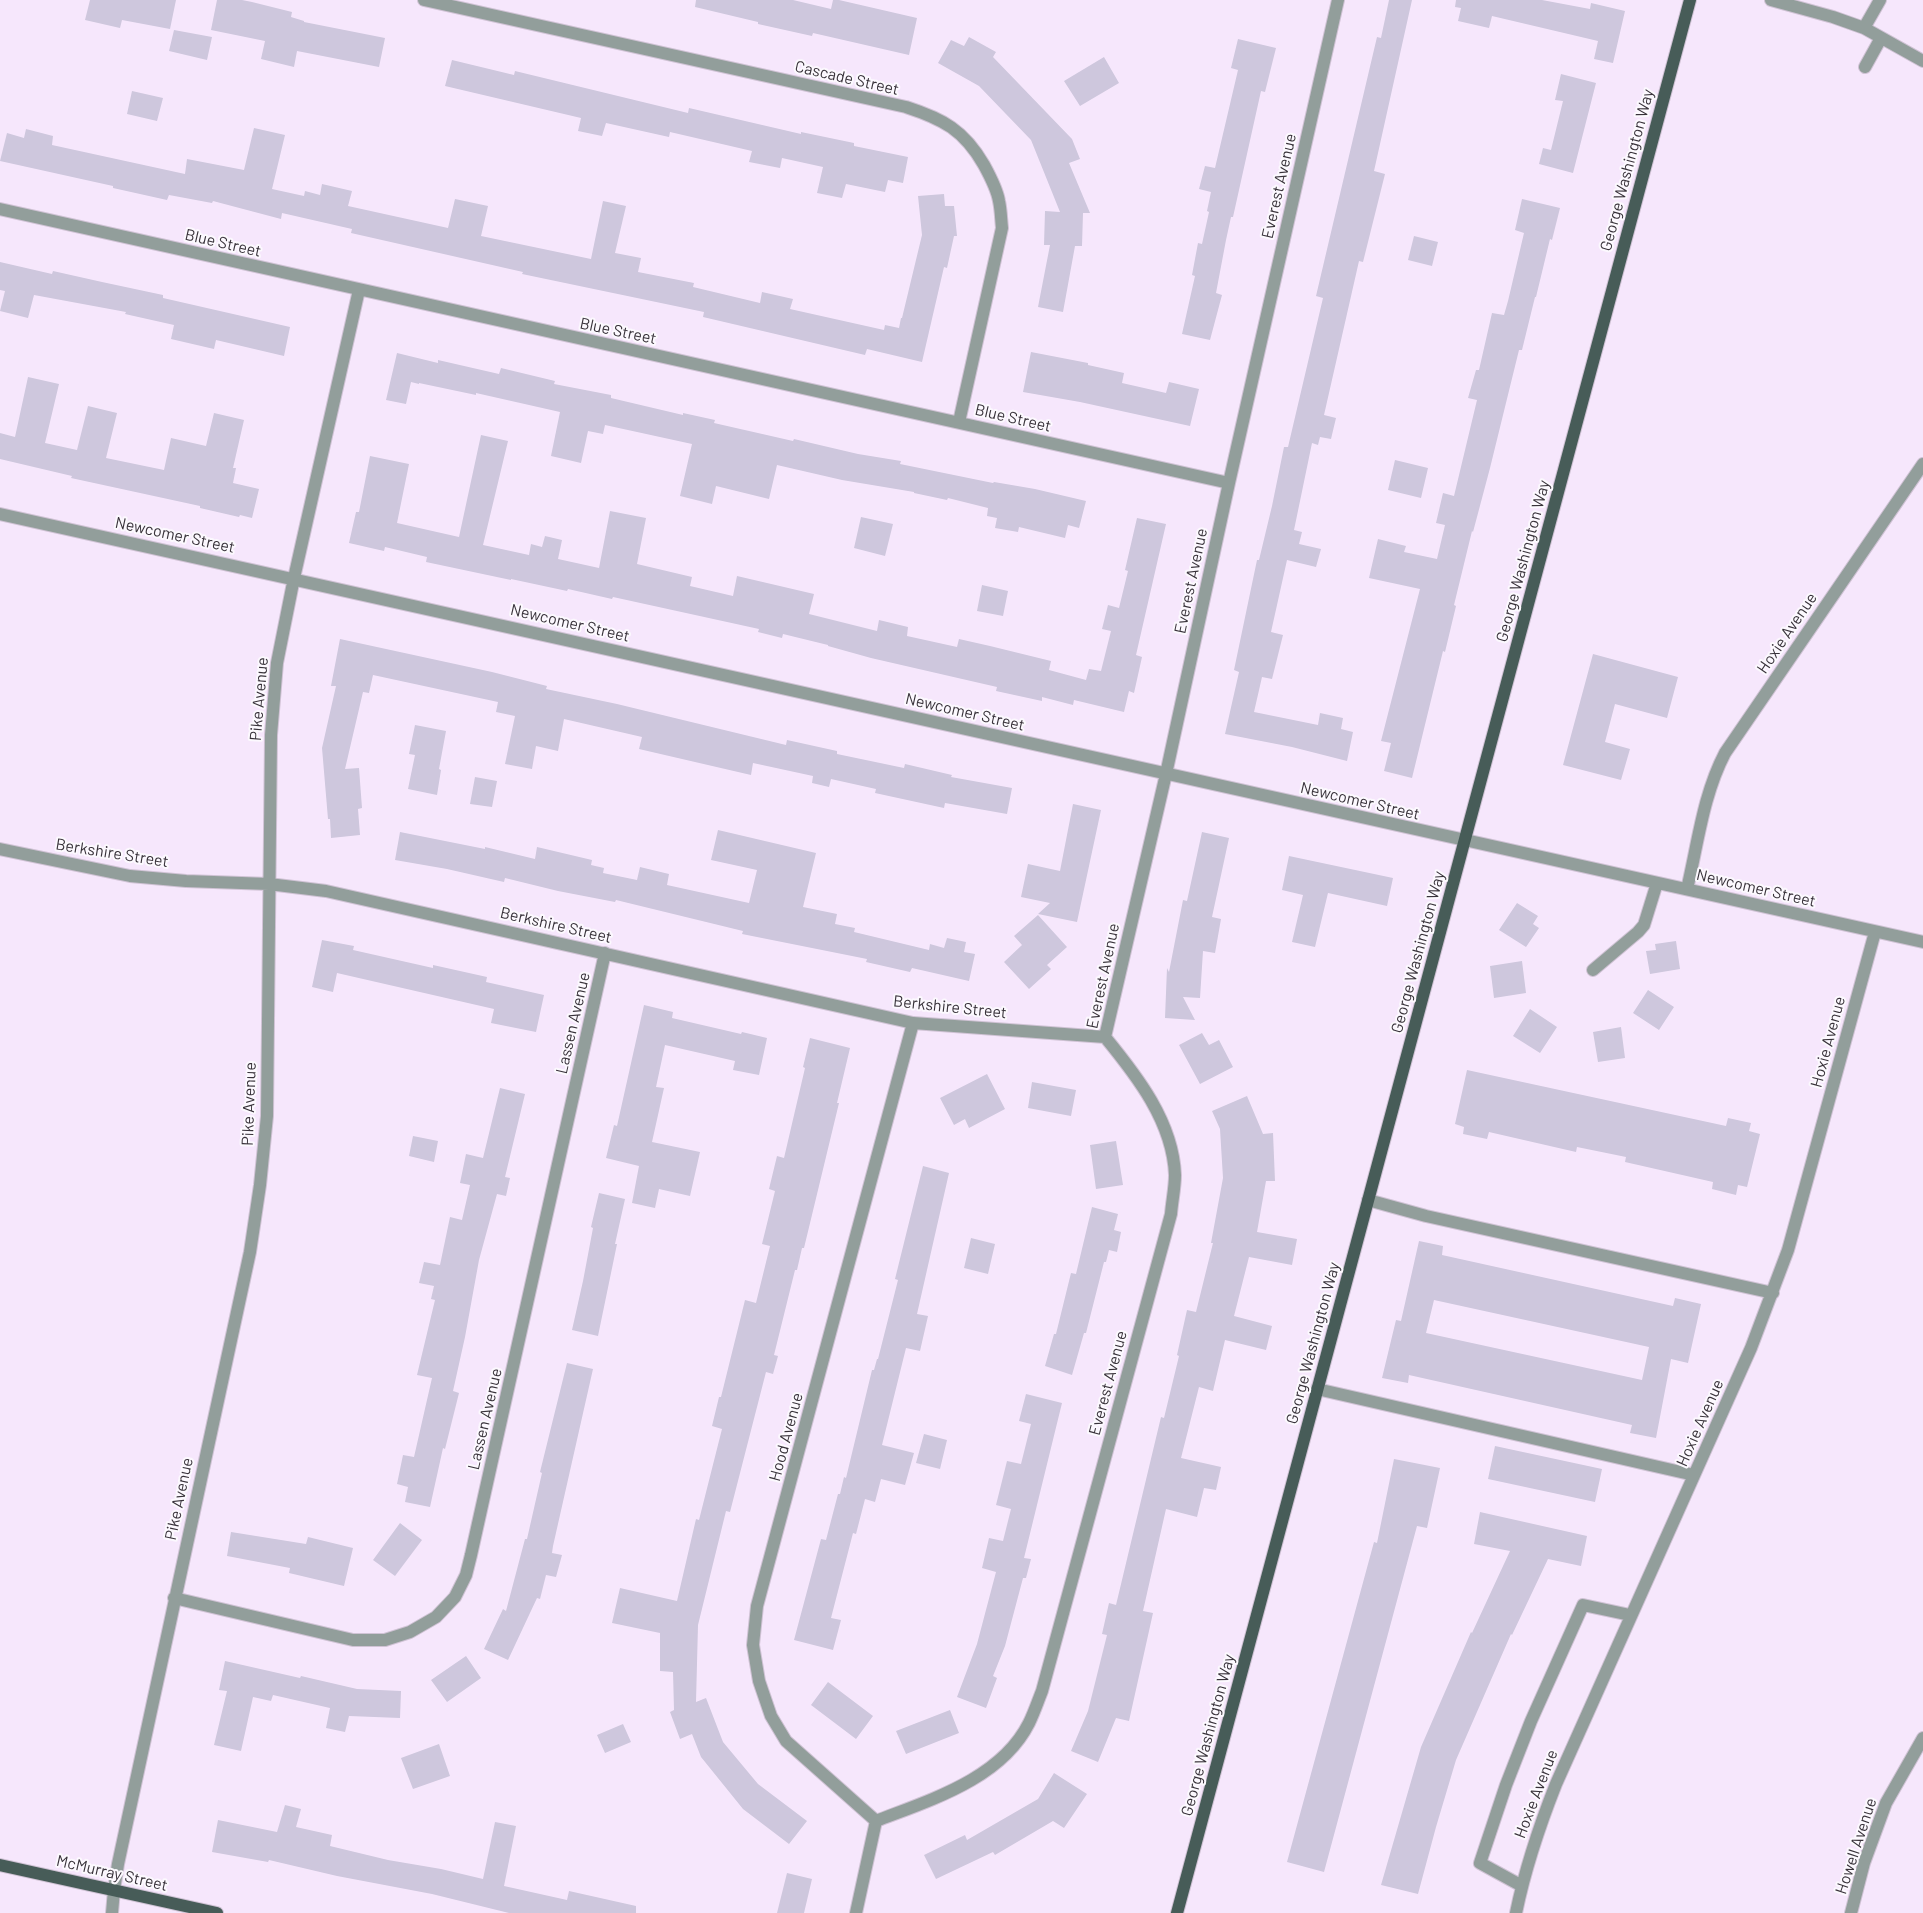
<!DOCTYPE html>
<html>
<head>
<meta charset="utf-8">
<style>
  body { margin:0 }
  canvas { display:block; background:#f6e7fc }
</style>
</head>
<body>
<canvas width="1923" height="1913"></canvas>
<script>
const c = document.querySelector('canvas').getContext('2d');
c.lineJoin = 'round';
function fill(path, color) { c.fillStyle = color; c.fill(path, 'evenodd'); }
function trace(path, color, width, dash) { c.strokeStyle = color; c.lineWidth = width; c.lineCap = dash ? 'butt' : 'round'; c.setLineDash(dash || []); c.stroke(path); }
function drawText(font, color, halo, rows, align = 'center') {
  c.font = font + ' Barlow,sans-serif'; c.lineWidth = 4; c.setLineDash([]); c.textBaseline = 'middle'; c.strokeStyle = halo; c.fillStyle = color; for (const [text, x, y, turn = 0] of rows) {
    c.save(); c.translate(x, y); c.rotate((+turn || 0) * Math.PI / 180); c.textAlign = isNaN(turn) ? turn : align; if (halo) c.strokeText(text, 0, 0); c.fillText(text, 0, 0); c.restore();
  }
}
fill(new Path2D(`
  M90,0H176L170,29L122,20L120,28L85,20Z
  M217,0H242L252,2L292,12L291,17L304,21V22L385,38L379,67L297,51L294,67L261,59L265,41L211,30Z
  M696,0H793L831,9L833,0H839L917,18L909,55L813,33L812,36L758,24V22L695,7Z
  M1389,0H1412L1374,171L1385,174L1363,262L1359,261L1324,415L1336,418L1331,439L1320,437L1318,445L1312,443L1294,530L1302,532L1299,544L1321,549L1316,567L1287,560L1271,632L1283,635L1272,679L1262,677L1254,712L1318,725L1320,713L1343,718L1341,729L1353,732L1347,761L1292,747L1225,734L1239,672L1234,670L1257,560H1259L1272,506L1284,447H1288L1323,298L1316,296L1377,37L1381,38Z
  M1456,0H1542L1590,9L1591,3L1625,11L1613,63L1594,59L1598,41L1492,16L1489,28L1458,21L1461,8L1455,7Z
  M174,30L212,37L207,60L169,51Z
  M969,37L996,52L993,57L1072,139L1080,159L1069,163L1090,213H1083L1082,246H1075L1063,312L1038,307L1050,245H1044L1045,211L1060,212L1031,140L979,86L938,63L951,40L964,46Z
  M1238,39L1276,48L1265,92L1261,91L1233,217H1231L1226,240L1216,293L1222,295L1210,340L1182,334L1195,276L1192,275L1198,243L1202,244L1209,212L1207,211L1211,192L1199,189L1205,166L1215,168L1238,70L1231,68Z
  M1104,57L1119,83L1080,106L1064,81Z
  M452,60L514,75L515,71L548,79L688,113L689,108L801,134V132L854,143V146L908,157L903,183L888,180L885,192L846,184L842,198L817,193L823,167L782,158L780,168L749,162L752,151L670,132L669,137L606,123L602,136L578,131L581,118L445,86Z
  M1561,74L1596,83L1573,173L1539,164L1543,148L1551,150L1563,101L1555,100Z
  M132,91L163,98L157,121L127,114Z
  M254,128L285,135L272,189L304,196L305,191L320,195L322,184L352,191L348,206L448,228L455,199L488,206L481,236L591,259L603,201L626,206L615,253L641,258L638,272L694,283L693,287L760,303L762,292L793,299L790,309L884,330L885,325L899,328L901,318H902L922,235L918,196L944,194L945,206H954L957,236H954L947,268L944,267L922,362L867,349L865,355L703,317L704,312L522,274L523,272L351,233L352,229L282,213L281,219L213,201L212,203L169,195L167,200L113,188V186L0,161L7,133L24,138L26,129L53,136L52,145L185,174L187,159L244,170Z
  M1522,199L1560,208L1552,240L1550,239L1536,297H1535L1522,350H1519L1490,468L1473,532L1472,531L1454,605L1456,606L1445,652L1443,651L1412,778L1384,771L1391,743L1381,741L1420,589L1369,578L1378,539L1406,546L1404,552L1437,559L1445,525L1436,523L1443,493L1454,496L1477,400L1468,398L1476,370H1479L1492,313L1504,315L1508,301L1524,233L1515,230Z
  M1414,236L1438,242L1432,266L1408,260Z
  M0,262L52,274L53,271L102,282L163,295V298L290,327L284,356L216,340L214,349L171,339L174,325L125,314L126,312L34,295L28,318L0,311L5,291L0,290Z
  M1031,352L1088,363V365L1124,373L1122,383L1166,393L1169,382L1199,389L1190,426L1080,402L1023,392Z
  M397,353L438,363V360L499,374L501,368L555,381L554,384L611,395V398L683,415V413L715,420L714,423L793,441L794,439L858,454L901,461L900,464L993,483L994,482L1035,489L1086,501L1079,528L1068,525L1065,538L1019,527L1018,532L995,528L997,518L987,516L988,508L948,498L947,500L914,493V492L842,480L777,465L769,499L716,486L712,504L680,496L692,444L605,425L603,434L588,431L581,463L551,456L560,412L476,393V395L419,383V384L411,382L406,404L386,400Z
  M28,377L59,384L45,443L77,450L88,406L117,413L106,458L164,470L171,438L206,446L214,413L244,420L233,468H236L233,483L259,489L252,518L240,515L239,517L200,508V506L71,478L72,476L0,459V433L15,437Z
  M481,435L508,441L483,545L529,555L531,544L542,547L545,536L562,540L558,559L599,568L610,511L646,518L637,564L692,577L690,586L733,596L737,576L814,594L809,614L877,631L879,620L908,627L907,636L957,647L959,639L990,646L1051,661L1049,670L1086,680L1089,669L1101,671L1111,631L1102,629L1108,605L1119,608L1128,571L1125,570L1137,518L1166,524L1136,655L1142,657L1134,693L1129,691L1124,712L1074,700L1073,705L1042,697V701L996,691L997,687L871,658L828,646V645L783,634L782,638L758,632L759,629L613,597L612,599L568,589L567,591L511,579V580L426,562L427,557L385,547L384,551L349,543L356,512H359L370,456L409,464L397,523L459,537Z
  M1395,460L1428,468L1421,498L1388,490Z
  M861,517L893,524L885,556L854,548Z
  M982,585L1008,591L1003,616L977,611Z
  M340,639L492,672L547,686L546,689L617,704L786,745L787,740L837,751V754L904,768L905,764L952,775L951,777L1012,788L1007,814L945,803L944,808L875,793L876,789L831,779L829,787L812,783L813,776L753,763L751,775L639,749L642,737L564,719L558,751L536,746L532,769L505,764L515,716L496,712L498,702L373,675L369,693L363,692L345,769L359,768L362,808L358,809L360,835L331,838L330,819H328L322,748L336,686H331Z
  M1593,654L1678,677L1667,718L1615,704L1605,742L1630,749L1621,780L1563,765Z
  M415,725L446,731L439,769L441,770L437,795L408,789L415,755L409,754Z
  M475,777L497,781L492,807L470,804Z
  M1073,804L1101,810L1077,922L1038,914L1050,903L1021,897L1028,864L1060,871Z
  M718,830L816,853L803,907L837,914L835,924L855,928L854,932L929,950L930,944L944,948L947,938L966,942L964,952L975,954L969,981L912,968L910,972L866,962L867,959L742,934L743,931L616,900L615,902L558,891L505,878L504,882L447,869L395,860L400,832L485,849V847L535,859L537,847L592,860L591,865L604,868L603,873L637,880L640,867L669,874L667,885L749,903L757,870L711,860Z
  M1202,832L1229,838L1212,917L1221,919L1215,953L1203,951L1200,998L1183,997L1195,1020L1165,1018L1167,968L1169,972L1183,900L1187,901Z
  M1289,856L1393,878L1387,906L1328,893L1315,947L1292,942L1303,895L1282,890Z
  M1517,903L1538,916L1533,924L1539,928L1526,947L1499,930Z
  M1038,915L1067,947L1047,965L1051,969L1029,989L1004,962L1022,945L1014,936Z
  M322,940L354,946L353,950L433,968V965L487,977L486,982L544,995L536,1032L491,1023L494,1009L337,973L333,992L312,987Z
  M1676,941L1680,969L1650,974L1646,951L1656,950L1655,944Z
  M1522,961L1526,993L1494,998L1490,966Z
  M1648,990L1674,1007L1659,1030L1633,1013Z
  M644,1005L673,1012L672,1018L741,1034L742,1032L767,1038L759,1075L733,1070L735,1061L665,1045L656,1087L664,1088L652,1142L700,1152L690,1196L659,1189L655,1208L632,1203L639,1166L606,1158L614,1125L617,1126Z
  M1530,1009L1557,1027L1540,1053L1513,1036Z
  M1621,1027L1625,1058L1598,1062L1593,1032Z
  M1202,1033L1209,1045L1219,1040L1233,1067L1200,1084L1179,1045Z
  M810,1038L850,1048L837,1103H839L804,1248H802L797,1270H795L774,1355L778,1356L773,1374L766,1372L730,1512L726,1511L698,1625L696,1702L706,1698L723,1742L758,1784L807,1821L789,1844L743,1809L701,1757L692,1734L680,1739L670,1712L674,1710L673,1672L660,1671V1633L612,1623L620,1588L677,1601L696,1519L699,1520L722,1429L712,1426L719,1397H721L745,1300L756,1303L770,1246L762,1244L775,1191L769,1189L777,1156L784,1158L805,1068L803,1067Z
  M1467,1070L1726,1126L1728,1118L1751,1123L1749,1131L1760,1134L1747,1187L1738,1185L1736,1195L1712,1189L1713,1182L1625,1162L1626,1157L1577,1147L1576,1152L1489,1132L1487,1139L1463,1134L1464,1127L1455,1124Z
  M987,1074L1005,1109L969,1128L965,1119L954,1125L940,1098Z
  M1032,1082L1076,1090L1071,1116L1028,1108Z
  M500,1088L525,1094L505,1177L510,1178L506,1196L497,1194L479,1260L465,1337L453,1391L459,1393L445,1449L443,1448L430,1507L405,1502L408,1487L397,1484L403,1455L414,1457L432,1378L417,1375L435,1300L431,1299L434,1286L419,1283L424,1262L440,1265L450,1217L462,1220L470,1185L460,1183L466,1154L483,1158Z
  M1247,1096L1263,1134L1273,1133L1275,1181H1266L1257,1232L1297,1239L1292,1265L1249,1257L1234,1316L1272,1326L1266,1350L1225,1340L1213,1391L1199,1387L1181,1458L1221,1467L1216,1490L1204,1488L1197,1517L1166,1509L1143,1611L1153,1613L1129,1721L1116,1718L1098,1762L1071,1751L1088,1711L1107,1635L1102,1634L1109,1603L1116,1605L1161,1417L1164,1418L1179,1356L1177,1355L1187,1310L1196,1312L1213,1243H1211L1223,1178L1220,1129L1212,1111Z
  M413,1136L438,1141L434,1162L409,1156Z
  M1116,1141L1123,1185L1096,1189L1090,1145Z
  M923,1166L949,1173L917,1314L928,1316L920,1351L906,1348L882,1445L914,1453L905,1485L881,1479L875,1502L865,1499L856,1534L853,1533L831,1618L841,1620L833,1650L794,1640L821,1539L826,1540L838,1494H840L844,1477L846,1478L872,1370H874L877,1359H878L898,1280L895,1279Z
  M599,1193L625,1199L615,1244H617L598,1336L572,1330L583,1281L593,1228L591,1227Z
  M1092,1207L1118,1214L1114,1230L1121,1232L1117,1252L1109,1250L1106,1262H1104L1086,1333H1084L1072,1375L1045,1366L1054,1334H1056L1071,1273L1076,1274Z
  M971,1238L995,1244L988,1274L964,1268Z
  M1419,1241L1443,1246L1442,1255L1673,1306L1675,1298L1701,1304L1688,1363L1671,1359L1656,1438L1630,1433L1632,1425L1409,1375L1408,1383L1382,1378L1396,1320L1401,1321ZM1434,1300L1649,1347L1642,1380L1426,1333Z
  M567,1363L593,1369L553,1546L552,1553L562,1555L556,1577L546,1575L540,1599L537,1598L508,1660L484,1649L503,1609L506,1611L525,1539H527L542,1473L540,1472Z
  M1026,1394L1062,1403L1024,1558L1031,1559L1026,1578H1023L1005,1646L993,1676L997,1678L986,1708L957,1697L977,1644L996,1572L982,1568L989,1538L1003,1541L1011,1509L996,1505L1007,1461L1021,1464L1031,1424L1019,1421Z
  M924,1434L947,1440L940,1469L916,1463Z
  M1495,1446L1602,1469L1595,1502L1488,1479Z
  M1394,1459L1440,1468L1427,1528L1417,1526L1324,1872L1287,1862L1374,1542L1377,1543Z
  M1480,1512L1587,1536L1581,1566L1548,1559L1512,1635L1511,1634L1456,1760L1436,1827L1418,1894L1381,1885L1421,1747L1471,1632L1472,1633L1510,1551L1474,1544Z
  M400,1523L422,1540L395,1576L373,1560Z
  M231,1532L306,1544L308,1537L353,1548L344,1586L289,1573L290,1568L227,1556Z
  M466,1656L481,1678L447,1702L431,1680Z
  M225,1661L300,1678L301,1676L357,1689L401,1691L400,1718L349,1716L345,1732L326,1728L330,1708L273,1695L271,1701L253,1697L241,1751L214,1745L227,1691L219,1690Z
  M828,1682L873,1716L856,1739L811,1705Z
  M950,1710L959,1733L906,1754L896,1731Z
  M623,1724L631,1742L605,1753L597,1735Z
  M439,1744L450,1776L413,1789L401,1758Z
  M1054,1773L1087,1794L1064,1828L1053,1821L995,1855L993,1852L936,1879L924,1855L965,1835L967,1840L1038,1799Z
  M285,1805L301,1809L296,1827L332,1835L330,1846L388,1860L441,1869L483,1879L495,1822L516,1826L504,1886L567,1900L569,1891L636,1906V1913H509L432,1894L337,1876L269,1860L268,1862L212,1852L218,1820L277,1832Z
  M787,1873L812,1879L804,1913H777Z`), '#cec7dd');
const minor = new Path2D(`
  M424,0L906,107C943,119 964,130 984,165C990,176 997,189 999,201C1001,210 1001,219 1002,228L959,422
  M1771,0L1833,17L1864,28L1923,61
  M1864,28L1880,0
  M1865,67L1881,38
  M0,209L1229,483
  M0,514L1923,942
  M0,849L130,876L186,881L269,884L326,891L913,1023L1105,1037
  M1687,889C1698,843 1703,795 1725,753L1923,464
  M1593,970L1638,932L1644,925L1657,883
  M1368,1200L1426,1216L1773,1293
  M1317,1389L1694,1475
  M174,1598L353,1640H385L410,1632L436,1617L455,1597L466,1575L471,1555L605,953
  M876,1821L786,1741L771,1716L759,1681L753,1645L757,1606L913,1023
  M1522,1886L1480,1863L1506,1785L1531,1721L1583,1605L1630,1615
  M112,1913L114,1890L118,1864L250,1252L260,1185L267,1116L271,735L277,663L294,578L359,290
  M856,1913L876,1821C930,1800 1001,1779 1029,1723C1034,1713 1038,1701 1042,1691L1171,1214C1172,1201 1175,1188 1175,1175C1173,1122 1137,1076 1105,1037L1166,774L1229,483L1338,0
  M1516,1913C1525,1869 1539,1827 1556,1784L1751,1348L1788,1250L1875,932
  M1851,1913L1864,1863L1886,1803L1923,1738`);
const major = new Path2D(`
  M0,1865L217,1913
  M1177,1913L1690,0`);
trace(minor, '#d0c3d5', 14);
trace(major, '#d0c3d5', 14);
trace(minor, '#929e9b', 12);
trace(major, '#475c58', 12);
drawText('16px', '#38323a', '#fcf9fe', [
  ["Cascade Street",847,78,13],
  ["George Washington Way",1627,170,-75],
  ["Everest Avenue",1279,186,-77],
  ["Blue Street",223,243,13],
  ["Blue Street",618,331,12],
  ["Blue Street",1013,418,13],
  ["Newcomer Street",175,535,12],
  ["George Washington Way",1523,561,-75],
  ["Everest Avenue",1191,581,-78],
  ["Newcomer Street",570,623,13],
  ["Hoxie Avenue",1787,633,-56],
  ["Pike Avenue",259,699,-85],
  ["Newcomer Street",965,712,13],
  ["Newcomer Street",1360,801,13],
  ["Berkshire Street",112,853,9],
  ["Newcomer Street",1756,888,13],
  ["Berkshire Street",556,925,13],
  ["George Washington Way",1418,952,-75],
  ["Everest Avenue",1103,976,-78],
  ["Berkshire Street",950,1007,6],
  ["Lassen Avenue",573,1023,-77],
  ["Hoxie Avenue",1828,1042,-75],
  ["Pike Avenue",249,1104,-88],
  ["George Washington Way",1313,1343,-75],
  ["Everest Avenue",1108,1383,-75],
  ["Lassen Avenue",485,1419,-77],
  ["Hoxie Avenue",1700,1423,-66],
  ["Hood Avenue",786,1437,-75],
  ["Pike Avenue",179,1499,-78],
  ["George Washington Way",1208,1735,-75],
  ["Hoxie Avenue",1536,1794,-69],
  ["Howell Avenue",1856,1846,-72],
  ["McMurray Street",112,1873,13]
]);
</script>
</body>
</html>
